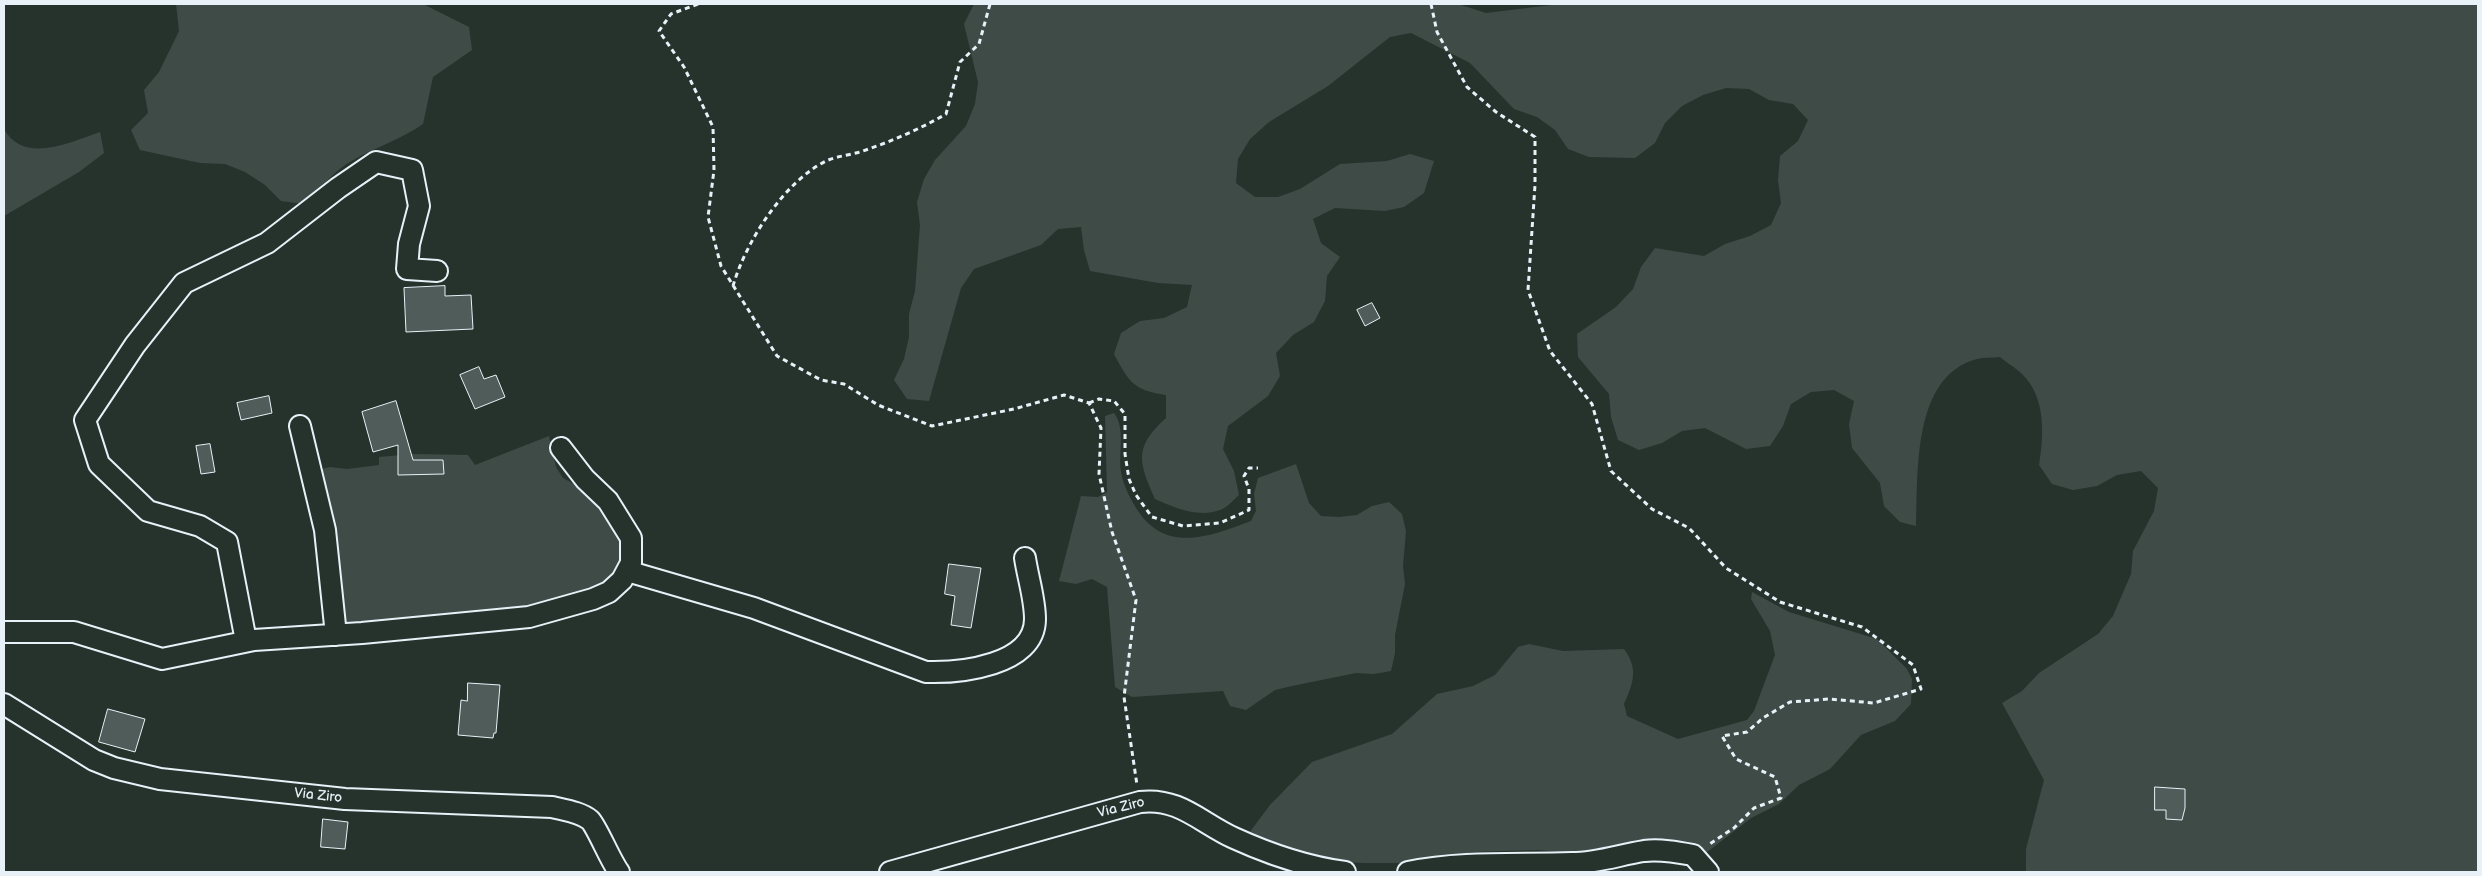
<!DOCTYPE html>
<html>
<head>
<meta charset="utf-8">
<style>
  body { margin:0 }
  #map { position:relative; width:2482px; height:876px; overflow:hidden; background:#26332d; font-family:"Balsamiq Sans",sans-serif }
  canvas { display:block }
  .frame { position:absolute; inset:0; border:5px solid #e8f1f8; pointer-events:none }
</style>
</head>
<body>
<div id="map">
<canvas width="2482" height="876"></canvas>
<div class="frame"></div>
</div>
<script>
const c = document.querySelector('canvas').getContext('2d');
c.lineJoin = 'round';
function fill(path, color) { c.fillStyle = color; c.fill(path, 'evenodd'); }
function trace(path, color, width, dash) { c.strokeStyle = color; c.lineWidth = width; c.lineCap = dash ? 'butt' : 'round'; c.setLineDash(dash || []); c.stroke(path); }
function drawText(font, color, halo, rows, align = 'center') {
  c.font = font + ' "Balsamiq Sans",sans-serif'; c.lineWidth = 5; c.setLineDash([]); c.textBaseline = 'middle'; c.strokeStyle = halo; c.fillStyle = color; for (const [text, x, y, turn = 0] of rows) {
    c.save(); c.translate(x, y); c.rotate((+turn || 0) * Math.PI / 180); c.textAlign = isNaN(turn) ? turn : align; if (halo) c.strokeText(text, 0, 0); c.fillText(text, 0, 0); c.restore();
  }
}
fill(new Path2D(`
  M176,4H423L469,27L472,50L433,77L423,124C396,143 365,150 341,168C328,178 317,193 304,204L281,201L265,185L245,172L225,164L200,163L140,150L131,130L148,113L144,90L159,72L179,31Z
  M974,4H1458L1486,13L1560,4H2478V872H2026V849L2044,780L2002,703L2022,691L2039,673L2098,634L2113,616L2131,574L2133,551L2154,511L2158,488L2141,471L2117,475L2097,486L2073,490L2052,484L2039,465C2044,435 2046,397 2022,374C2016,368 2007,363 2000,357C1993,358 1984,357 1977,359C1912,376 1918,473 1916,526L1900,522L1884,506L1880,483L1852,448L1849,424L1854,401L1834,390L1811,392L1791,404L1783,426L1770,446L1746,449L1705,428L1682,431L1662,443L1639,450L1618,440L1611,417L1609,394L1578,357L1577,334L1616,307L1633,289L1641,267L1655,248L1704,256L1725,244L1750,236L1771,225L1781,203L1778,180L1780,156L1798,141L1808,120L1793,104L1769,100L1749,89L1726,88L1703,95L1682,106L1665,123L1655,143L1635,158L1589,157L1568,149L1555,130L1537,117L1514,109L1470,63L1411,33L1390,37L1328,86L1269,122L1250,139L1238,159L1236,183L1255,197H1278L1300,189L1340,164L1387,161L1410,154L1434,161L1424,193L1404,207L1385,211L1335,208L1313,219L1321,243L1340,257L1327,276L1325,301L1314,322L1293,335L1276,353L1280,376L1268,396L1228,426L1223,449L1234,471L1239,495C1233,500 1227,508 1220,510C1198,518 1175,508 1155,499C1138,461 1134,447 1166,418V395C1133,390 1129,382 1114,354L1121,333L1140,321L1164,318L1187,307L1192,285L1158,283L1090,271L1084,250L1081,227L1058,229L1041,245L974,269L961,288L929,401L907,399L894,380L904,359L909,337V314L915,291L920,225L917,202L924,179L935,160L966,126L975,104L978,82L964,24Z
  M4,129C24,165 71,142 100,132L104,153L79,172L4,216Z
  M1114,413C1126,429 1118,453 1121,472C1123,485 1131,500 1138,511C1167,554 1211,536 1251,521L1256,511L1254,494L1258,478L1296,464L1309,503L1321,516L1339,517L1357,515L1372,506L1389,502L1402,514L1406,531L1403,566L1405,584L1395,635V653L1391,671L1374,674L1356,673L1292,686L1275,690L1246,710L1230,706L1223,691L1132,697L1115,687L1107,587L1092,579L1076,584L1059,581L1081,496L1098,497L1107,492L1105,416Z
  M549,436L556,467L563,478L594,495L624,537V563L605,587L530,611L355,626L347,623L341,617L322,469L330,467L347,469L379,465V457L413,454L468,455L475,465Z
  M1752,592L1789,612L1877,639L1907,669L1912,679L1911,704L1895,721L1861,735L1830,769L1799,785L1779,804L1751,818L1706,853L1689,843L1672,841L1643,843L1578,854L1538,850L1472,852L1415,863H1364L1325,861L1280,847L1249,833L1270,805L1312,762L1392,734L1437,694L1473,686L1495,675L1518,647L1529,644L1563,651L1624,649C1639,669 1633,684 1624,704L1627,716L1678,739L1747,720L1754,711L1775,655L1770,631L1751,599Z`), '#3e4b47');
const building = new Path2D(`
  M445,286V296L471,295L473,329L406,332L404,288Z
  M1372,303L1380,318L1365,326L1357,310Z
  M479,367L484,379L496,375L505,397L475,409L460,375Z
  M269,396L272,413L241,420L237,403Z
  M396,401L413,460H443L444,474L398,475V445L373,452L362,412Z
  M210,444L215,472L201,474L196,446Z
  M949,564L981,568L971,628L951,625L955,596L945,594Z
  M468,683L500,685L496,733H494L493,738L458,735L461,700L467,701Z
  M108,709L145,719L135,752L99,742Z
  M2155,787L2185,789V808L2182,820L2166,819V810H2155Z
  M323,819L348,822L345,849L321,847Z`);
fill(building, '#505c59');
trace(building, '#e8f1f8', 1);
const minor = new Path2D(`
  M300,426L325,530L336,635
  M627,571L754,608L926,672C959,673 1035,666 1035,619C1035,599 1028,578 1025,558
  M4,632H74L162,659L254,640L362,633L529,617L593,599L609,592L622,580L631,563V538L608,501L585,479L561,448
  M246,641L227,542L200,526L148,511L99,464L85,420L135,345L184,283L267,243L338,188L376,162L412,170L419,206L409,244L407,269L437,271
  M4,704L94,760L114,768L160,779L345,799L552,807C564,810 580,812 590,820C597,827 610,860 619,872
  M890,872L1140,802C1179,797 1201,823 1234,838C1269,854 1308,867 1345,872
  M1408,872C1463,861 1516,865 1572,863C1597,863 1619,855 1644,851C1660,849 1677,852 1693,855L1708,872`);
trace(minor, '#e8f1f8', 24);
trace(new Path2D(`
  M698,4L671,14L659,31L684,67L713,127L714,170L708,217L721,266L777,356L821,380L844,384L878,405L932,426L1014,409L1064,395L1089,403L1101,428L1099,474L1112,532L1136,600L1124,697L1137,785
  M1431,4L1437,32L1467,87L1496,112L1535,137V185L1528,290L1550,351L1592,404L1611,471L1652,509L1689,528L1726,568L1780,602L1862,627L1913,665L1921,689L1874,703L1829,699L1790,702L1763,718L1747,732L1722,736L1736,759L1775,777L1781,798L1754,808L1734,828L1708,845
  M733,286C746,241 784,182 826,161C837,156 851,155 863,151C892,141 920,129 946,114L960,62L979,44L990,4
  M1089,403L1099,399L1114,401L1125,414V454L1129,479L1136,495L1152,517L1183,526L1220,523L1249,510V489L1244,476L1249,468H1258`), '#e8f1f8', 3, [5, 4]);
trace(minor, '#26332d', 20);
drawText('14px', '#e8f1f8', '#26332d', [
  ["Via Ziro",318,796,6],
  ["Via Ziro",1121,808,-14]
]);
</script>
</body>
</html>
